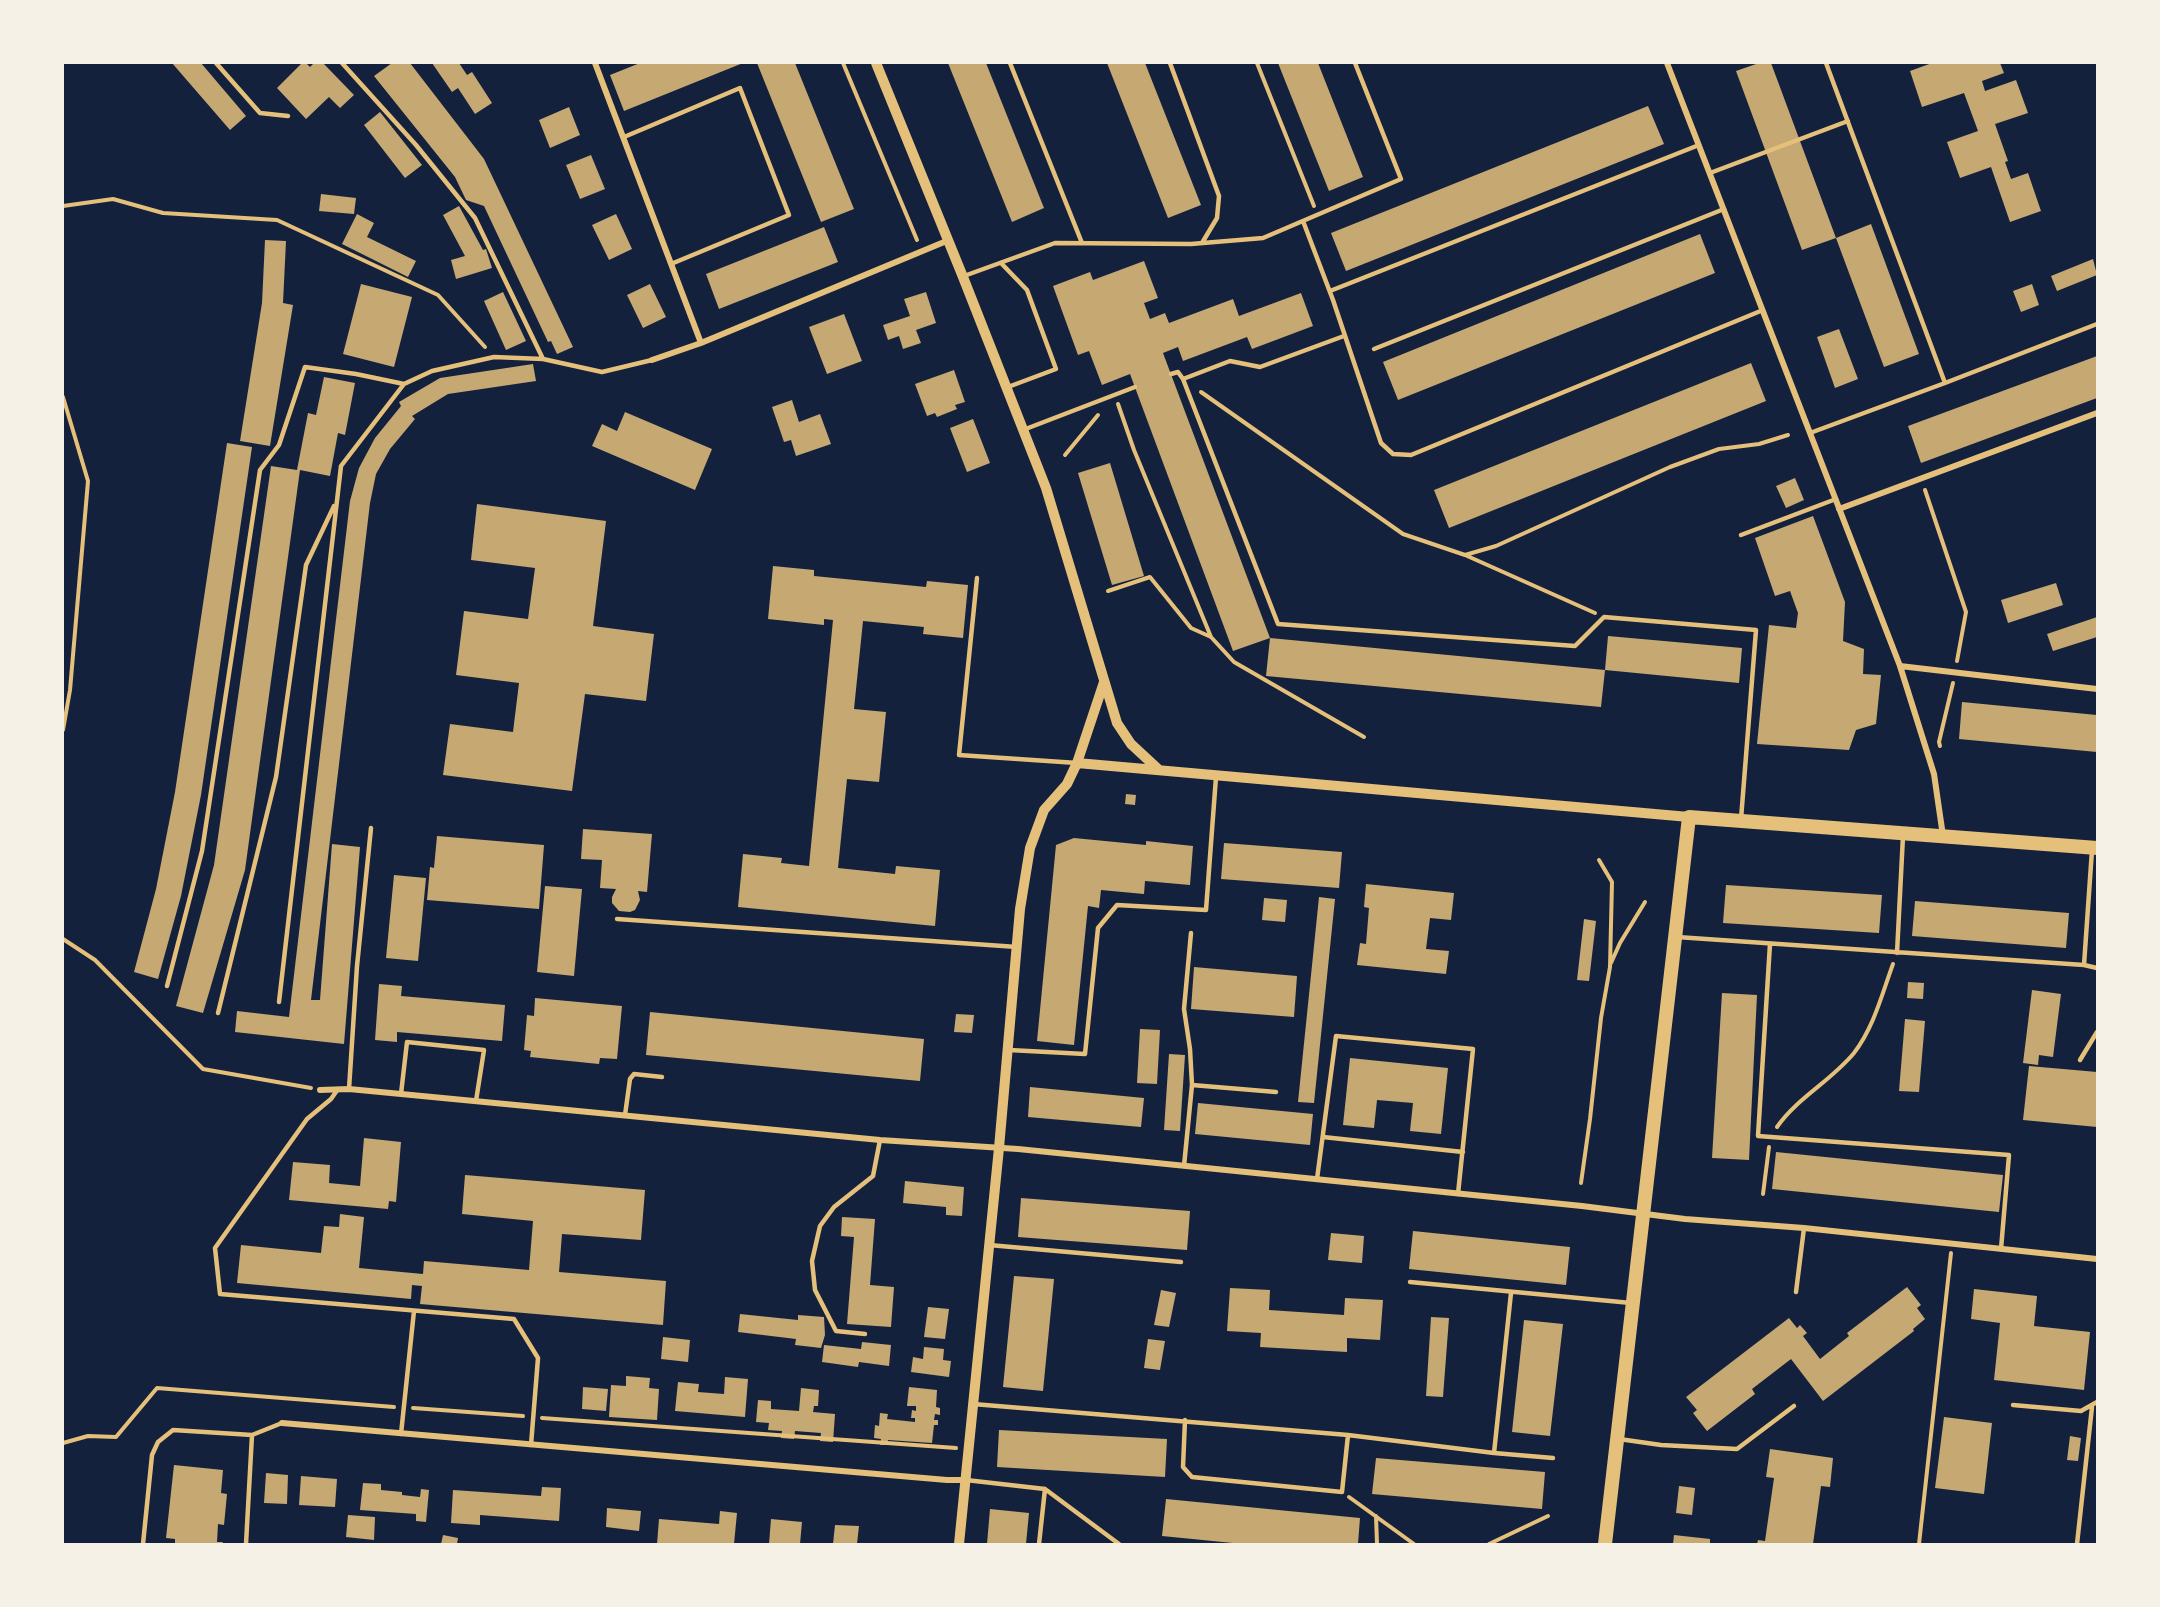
<!DOCTYPE html>
<html>
<head>
<meta charset="utf-8">
<style>
  body { margin:0 }
  #map { position:relative; width:2160px; height:1607px; overflow:hidden; background:#14213d; font-family:"Roboto Serif",serif }
  canvas { display:block }
  .frame { position:absolute; inset:0; border:64px solid #f6f1e7; pointer-events:none }
</style>
</head>
<body>
<div id="map">
<canvas width="2160" height="1607"></canvas>
<div class="frame"></div>
</div>
<script>
const c = document.querySelector('canvas').getContext('2d');
c.lineJoin = 'round';
function fill(path, color) { c.fillStyle = color; c.fill(path, 'evenodd'); }
function trace(path, color, width, dash) { c.strokeStyle = color; c.lineWidth = width; c.lineCap = dash ? 'butt' : 'round'; c.setLineDash(dash || []); c.stroke(path); }
fill(new Path2D(`
  M172,63H201L246,116L230,130Z
  M302,63H306L310,67L314,63H323L354,95L340,108L329,97L306,119L277,88Z
  M392,63H410L484,159L573,347L557,354L551,341L548,342L484,206L466,200L455,177L374,76Z
  M432,63H459L467,75L472,72L492,103L475,114L458,88L452,92Z
  M640,63H743L624,111L610,75Z
  M757,63H795L854,209L821,222Z
  M948,63H986L1044,208L1012,222Z
  M1107,63H1145L1201,205L1168,218Z
  M1278,63H1318L1363,177L1329,191Z
  M1759,63H1771L1836,238L1802,250L1736,71Z
  M1932,63H2000L2004,73L1982,81L1985,91L2016,80L2028,113L1995,124L2008,161L2005,162L2011,179L2028,173L2041,211L2010,222L1991,167L1960,178L1947,142L1978,131L1964,93L1922,107L1910,71Z
  M1648,106L1664,144L1346,271L1331,233Z
  M569,107L580,135L550,148L539,120Z
  M380,112L422,165L405,178L364,125Z
  M591,155L605,189L580,199L566,165Z
  M321,194L356,198L354,214L319,211Z
  M459,206L483,250L486,249L492,268L456,279L451,260L465,256L443,215Z
  M357,214L374,223L367,237L416,261L408,277L342,244Z
  M616,214L632,249L609,260L592,225Z
  M1871,224L1919,354L1884,367L1836,238Z
  M824,227L838,262L719,309L706,274Z
  M1700,234L1715,273L1398,400L1383,362Z
  M265,240L286,241L283,303L293,305L270,446L240,441L262,303Z
  M2093,259L2097,275L2057,291L2051,276Z
  M1144,261L1158,298L1144,303L1150,319L1165,313L1169,323L1233,299L1239,316L1301,293L1313,326L1252,349L1247,337L1183,361L1178,347L1163,353L1270,638L1605,670L1601,707L1266,676L1270,638L1233,651L1130,374L1102,385L1089,351L1078,355L1053,286L1090,272L1093,280Z
  M361,284L412,297L394,367L343,354Z
  M650,284L666,317L643,328L627,295Z
  M2032,284L2039,305L2021,312L2013,291Z
  M503,292L526,341L506,350L484,301Z
  M926,292L936,323L916,330L921,343L903,349L899,336L888,340L883,325L910,316L904,299Z
  M844,314L862,361L827,374L809,327Z
  M1839,329L1858,379L1835,388L1817,337Z
  M2097,356V398L1921,463L1908,426Z
  M1751,363L1766,401L1449,528L1434,490Z
  M533,364L536,381L448,394L412,416L415,419L390,449L376,474L370,503L311,1000H320L332,844L360,847L344,1044L235,1032L237,1011L289,1017L350,501L359,468L375,438L401,406L399,402L440,378Z
  M954,370L965,402L955,405L957,409L937,417L935,413L927,416L915,384Z
  M324,377L355,383L345,435L338,433L330,476L300,470L245,870L203,1013L176,1006L214,865L271,466L297,470L308,413L316,415Z
  M792,400L799,422L820,414L831,444L796,456L791,440L784,442L772,407Z
  M625,412L712,449L695,490L592,446L602,424L617,431Z
  M973,419L990,463L967,472L950,428Z
  M227,443L252,447L201,795L181,896L158,979L134,972L156,889L175,792Z
  M1110,463L1144,576L1112,585L1078,473Z
  M1795,478L1804,500L1786,508L1776,486Z
  M477,504L606,521L593,626L654,634L646,701L585,694L572,791L443,775L450,724L513,732L519,683L456,675L464,611L528,619L535,568L471,560Z
  M1813,516L1845,602L1843,641L1864,649L1863,674L1881,675L1876,724L1856,730L1849,750L1757,744L1769,625L1796,628L1798,613L1790,591L1775,596L1755,538Z
  M773,566L814,570V576L926,587L927,581L968,585L963,638L923,634L924,627L863,621L854,709L886,712L879,782L847,779L838,868L895,874L896,866L940,870L935,926L738,907L743,854L782,858L781,863L809,866L833,620L824,619V625L768,619Z
  M2056,583L2063,605L2008,623L2001,600Z
  M2097,617V637L2053,651L2047,634Z
  M1608,636L1742,648L1739,683L1605,670Z
  M1962,702L2097,715V752L1959,739Z
  M1126,794L1136,795L1135,805L1125,804Z
  M583,829L652,834L647,892L638,891L640,900L635,910L630,912L619,911L612,903V897L616,889L600,888L602,860L581,859Z
  M437,836L544,845L539,909L427,900L430,867L434,868Z
  M1074,838L1146,845V841L1193,846L1190,885L1145,881L1144,894L1101,890L1099,908L1088,906L1074,1045L1037,1041L1056,845Z
  M1224,843L1342,852L1339,888L1221,879Z
  M394,875L426,878L418,961L386,958Z
  M1366,884L1454,893L1451,920L1430,918L1426,949L1449,951L1446,974L1357,965L1360,943L1366,944L1369,908L1364,907Z
  M1726,885L1882,895L1879,933L1723,923Z
  M545,886L582,889L574,976L537,972Z
  M1319,897L1335,899L1314,1103L1298,1102Z
  M1264,898L1287,900L1285,922L1262,920Z
  M1915,901L2069,913L2066,948L1912,936Z
  M1584,919L1596,921L1589,981L1577,980Z
  M1194,967L1297,976L1294,1017L1191,1009Z
  M1908,982L1924,983L1923,999L1907,998Z
  M379,984L402,986L401,996L505,1005L502,1041L397,1032V1042L375,1040Z
  M2032,990L2061,994L2053,1057L2039,1055L2038,1065L2023,1063Z
  M1722,993L1757,995L1749,1160L1712,1158Z
  M535,998L622,1006L617,1059L600,1058L599,1064L530,1057L531,1051L524,1050L527,1015L534,1016Z
  M650,1012L924,1039L920,1081L646,1055Z
  M956,1014L974,1015L972,1033L954,1032Z
  M1905,1019L1925,1021L1919,1092L1899,1091Z
  M1140,1029L1160,1030L1157,1084L1137,1083Z
  M1169,1054L1185,1055L1180,1131L1164,1130Z
  M1350,1058L1448,1068L1441,1134L1410,1131L1413,1103L1377,1100L1374,1128L1343,1125Z
  M2029,1066L2097,1072V1127L2023,1120Z
  M1030,1087L1144,1098L1141,1127L1028,1117Z
  M1198,1103L1313,1114L1310,1145L1195,1134Z
  M364,1138L401,1142L396,1202L389,1201L388,1209L289,1200L293,1162L330,1165L329,1183L360,1186Z
  M1776,1152L2003,1175L1999,1212L1772,1189Z
  M465,1175L645,1190L641,1240L562,1234L559,1272L666,1281L663,1325L420,1304L422,1286L412,1285L411,1299L237,1283L241,1245L321,1253L324,1226L339,1227L340,1214L364,1217L359,1268L423,1274L424,1261L529,1270L533,1221L462,1214Z
  M905,1181L964,1187L962,1216L946,1215V1207L903,1203Z
  M1021,1198L1190,1211L1187,1250L1018,1237Z
  M842,1217L875,1219L870,1285L894,1287L891,1327L847,1324L854,1237L841,1236Z
  M1413,1231L1570,1247L1566,1285L1409,1269Z
  M1331,1233L1364,1236L1362,1263L1328,1260Z
  M1014,1276L1054,1279L1043,1391L1003,1387Z
  M1907,1287L1921,1305L1917,1308L1925,1319L1913,1329L1914,1331L1823,1401L1791,1359L1752,1389L1755,1394L1707,1431L1693,1413L1697,1410L1686,1397L1789,1318L1797,1328L1800,1325L1807,1333L1803,1336L1820,1359L1849,1336L1847,1333Z
  M1230,1288L1270,1290L1269,1310L1344,1315L1345,1298L1383,1300L1380,1340L1347,1338V1352L1260,1347L1261,1333L1227,1331Z
  M1974,1289L2037,1296L2034,1326L2090,1332L2084,1390L1994,1380L2000,1323L1971,1319Z
  M1161,1290L1176,1293L1169,1327L1154,1325Z
  M928,1307L949,1309L945,1339L924,1337Z
  M740,1314L798,1320V1315L824,1317L825,1335L821,1348L795,1345L796,1339L738,1332Z
  M1431,1317L1449,1318L1443,1397L1426,1396Z
  M1524,1320L1563,1324L1550,1436L1512,1432Z
  M663,1337L690,1340L688,1362L661,1359Z
  M1148,1339L1165,1341L1160,1370L1144,1368Z
  M862,1342L891,1345L889,1366L859,1362L858,1367L822,1362L824,1345L861,1349Z
  M924,1347L944,1349L943,1360L951,1361L949,1377L911,1372L913,1357L923,1359Z
  M626,1376L650,1378L649,1388L659,1389L657,1420L609,1417L611,1385L626,1386Z
  M725,1377L748,1379L745,1417L675,1411L678,1382L699,1384L698,1392L724,1394Z
  M583,1387L608,1389L606,1411L582,1409Z
  M909,1387L937,1390L936,1407L940,1408V1415L935,1414L934,1420H938V1425H934L932,1443L888,1440L887,1445H880L881,1439L874,1438L875,1425L879,1426L880,1413L888,1414L887,1419L915,1422V1418H911L912,1410L916,1411V1406H907Z
  M801,1388L819,1390L818,1406H814L813,1412L835,1414L833,1442L820,1441L821,1433L795,1431L794,1439L781,1438L782,1431L768,1430L769,1423L756,1422L758,1400L771,1401V1409L799,1411Z
  M1944,1417L1992,1423L1984,1494L1935,1488Z
  M999,1430L1167,1439L1165,1477L997,1467Z
  M2070,1436L2081,1438L2078,1461L2067,1460Z
  M1770,1449L1833,1458L1830,1487L1821,1486L1813,1544H1757L1758,1540L1765,1541L1774,1478L1766,1477Z
  M1376,1458L1545,1472L1542,1509L1372,1494Z
  M174,1465L223,1470L221,1493L227,1494L224,1525L218,1524L217,1542H223L222,1544H175V1539L166,1538Z
  M266,1473L288,1475L287,1504L264,1503Z
  M301,1476L337,1479L335,1507L299,1505Z
  M363,1483L381,1484V1490L402,1492V1495L420,1497L421,1489L429,1490L426,1522L416,1521V1514L360,1510Z
  M1679,1486L1695,1488L1692,1515L1676,1513Z
  M542,1487L561,1488L559,1521L480,1515V1525L451,1523L453,1490L541,1496Z
  M1166,1499L1360,1518L1358,1544H1243L1162,1536Z
  M607,1508L641,1511L639,1531L606,1527Z
  M990,1509L1029,1513L1026,1544H987Z
  M720,1511L737,1513L734,1544H657L659,1519L719,1524Z
  M348,1515L375,1517L374,1540L346,1537Z
  M771,1519L802,1522L800,1544H769Z
  M835,1525L859,1526L857,1544H833Z
  M443,1535L458,1538L457,1544H441Z
  M1674,1535L1710,1539V1544H1673Z`), '#c6a872');
trace(new Path2D(`
  M843,63L917,240
  M1257,63L1314,206
  M63,206L113,199L163,213L277,220L438,295L485,347
  M1201,392L1403,534L1465,555L1595,613
  M63,397L88,481L70,690L63,730
  M1118,404L1134,450L1211,637L1234,662L1364,737
  M1065,455L1098,415
  M1925,490L1966,612L1957,661
  M1465,555L1496,546L1670,467L1719,449L1759,444L1788,435
  M1108,591L1150,577L1191,628L1211,637
  M1940,746L1939,742L1953,683
  M63,939L95,960L203,1069L311,1088
  M1611,963L1620,943L1645,902
  M1777,1127C1797,1098 1831,1081 1854,1053C1874,1027 1882,994 1893,964
  M1581,1183L1590,1119L1601,1018L1610,967L1612,882L1599,860
  M1763,1194L1769,1147
  M413,1408L523,1416
  M542,1418L956,1448
  M63,1443L88,1436L116,1437L157,1388L394,1407
  M1349,1497L1414,1544
  M1376,1516L1377,1544
  M1489,1544L1548,1516
  M1919,1544L1951,1253`), '#e5c07b', 4);
trace(new Path2D(`
  M216,63L260,113L288,116
  M342,63L416,145L475,218L543,359
  M1010,63L1082,243
  M1170,63L1219,196L1217,218L1202,243
  M624,137L740,88L789,215L671,264
  M1710,173L1848,121
  M1303,221L1333,300L1381,443L1393,454L1411,455L1763,310
  M1001,263L1027,290L1056,369L1008,387
  M964,276L1055,243L1191,244L1263,238L1401,179L1355,63
  M1330,291L1699,145
  M1344,336L1260,367L1230,361L1183,379L1278,624L1575,646L1604,617L1756,630L1741,819
  M1374,349L1724,209
  M1171,374L1178,372L1183,379
  M1945,383L2097,324
  M1023,430L1135,387
  M1810,433L1945,383L1826,63
  M1741,535L1836,499
  M977,578L959,755L1077,763
  M2092,850L2084,965L2097,968
  M617,919L1017,947
  M1677,937L2084,965
  M1770,944L1758,1136L2009,1155L2001,1249
  M1897,953L1903,836
  M167,986L202,851L260,470L279,445L305,367L356,374L404,384
  M279,1002L341,466L404,384L432,371L494,357L543,359L602,372L652,360
  M218,1013L276,777L306,565L334,506
  M1009,1050L1085,1054L1098,928L1117,905L1206,910L1216,777
  M2080,1060L2097,1032
  M1192,1085L1276,1092
  M338,1089L331,1099L307,1119L215,1248L220,1294L514,1319L538,1358L531,1445
  M349,1089L357,966L371,828
  M401,1094L407,1042L484,1050L476,1101
  M625,1115L630,1079L634,1074L662,1077
  M1323,1137L1463,1152
  M1184,1166L1192,1085L1190,1049L1184,1009L1191,933
  M1317,1179L1336,1036L1473,1049L1458,1194
  M989,1245L1181,1262
  M1410,1282L1631,1303
  M1796,1292L1804,1228
  M865,1334L836,1331L815,1290L812,1261L820,1226L834,1207L873,1176L880,1140
  M973,1404L1348,1435L1494,1453L1553,1458
  M2013,1405L2081,1411L2097,1402
  M1185,1420L1183,1467L1192,1477L1342,1492L1348,1435
  M401,1434L414,1311
  M252,1435L282,1423
  M1619,1439L1661,1445L1737,1449L1794,1406
  M1494,1453L1511,1293
  M966,1480L1045,1489L1039,1544
  M1045,1489L1119,1544
  M143,1544L152,1455L158,1442L173,1430L252,1435L246,1544
  M2077,1544L2092,1407`), '#e5c07b', 4.5);
trace(new Path2D(`
  M595,63L701,343
  M1667,63L1900,666L1934,774L1943,836
  M652,360L701,343L949,240
  M1839,509L2097,413
  M1900,666L2097,689
  M320,1090L349,1089L880,1140L1018,1149L1582,1206L1685,1219L1804,1228L2097,1259
  M282,1423L947,1480H966`), '#e5c07b', 6);
trace(new Path2D(`
  M876,63L963,277L1046,488L1117,723L1131,744L1158,769
  M1077,763L1689,817
  M959,1544L999,1148L1020,909L1030,848L1044,810L1067,784L1077,763L1104,682`), '#e5c07b', 10);
trace(new Path2D(`
  M1605,1544L1689,817L2097,848`), '#e5c07b', 14);
</script>
</body>
</html>
